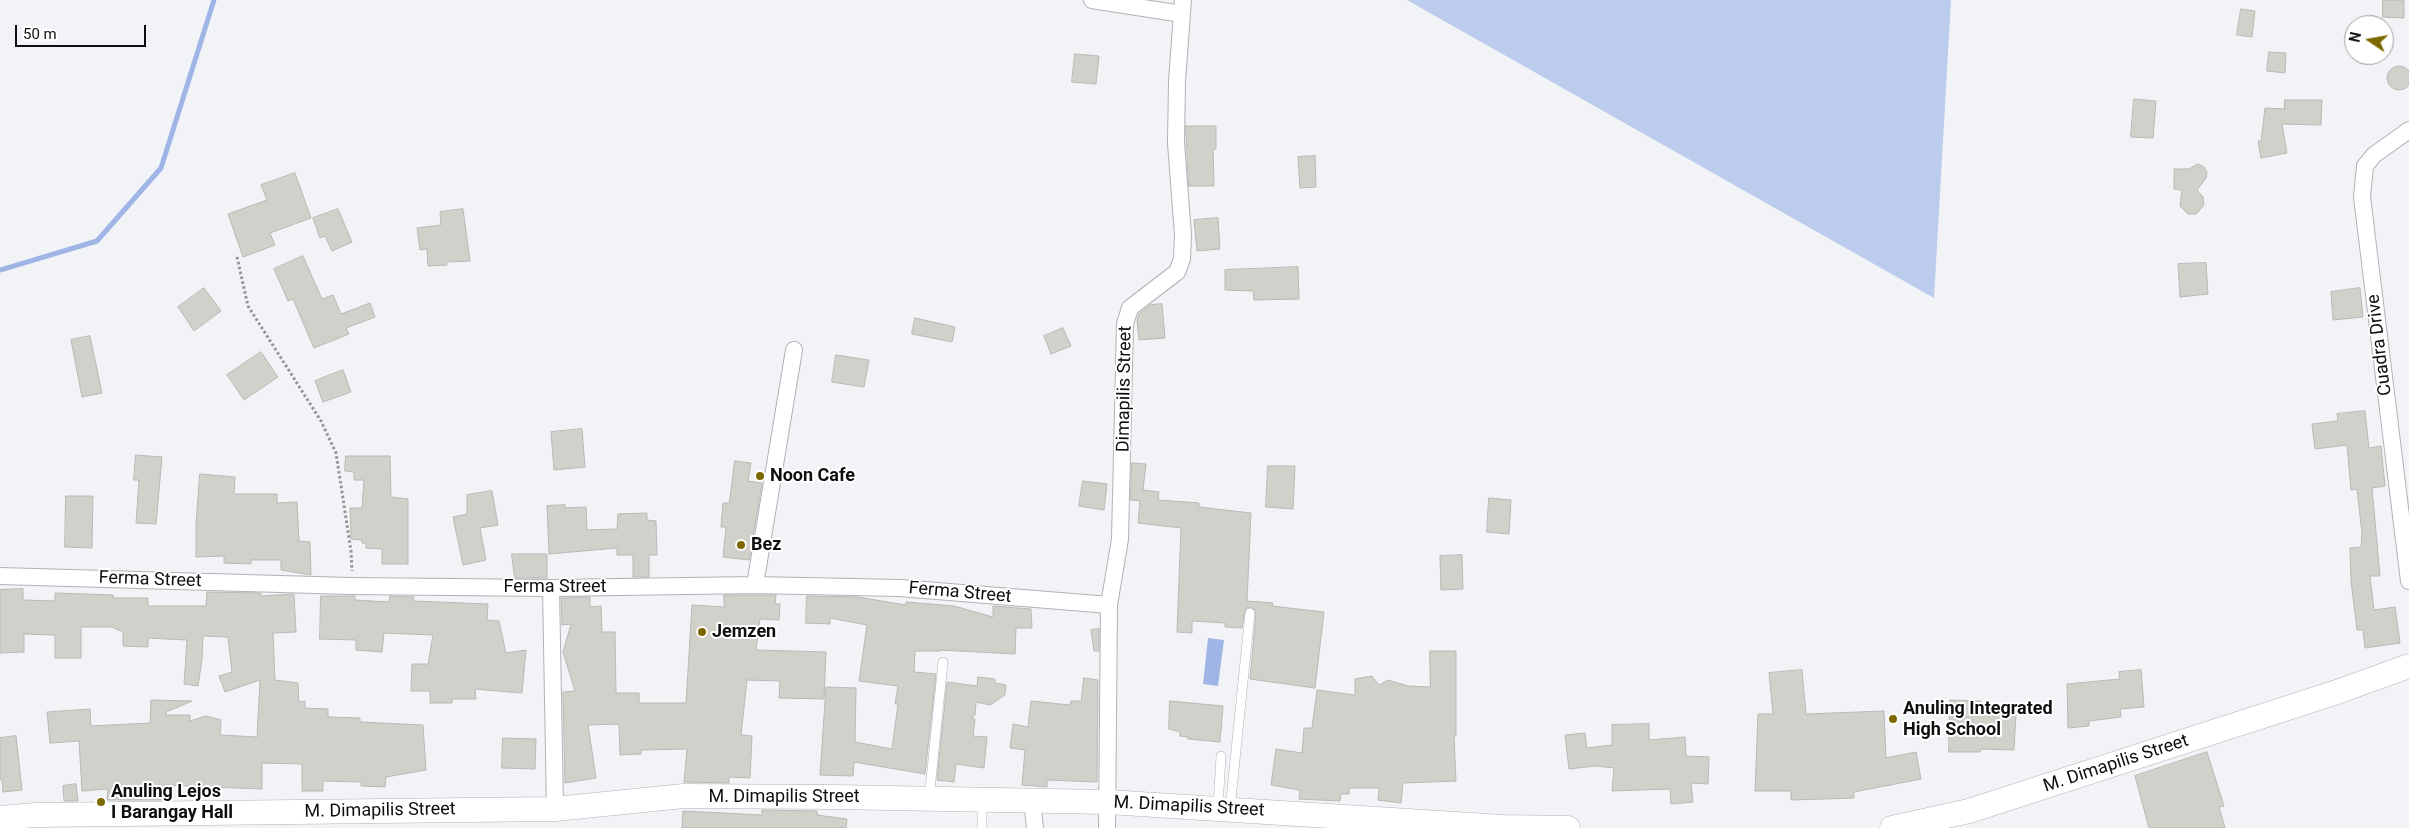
<!DOCTYPE html>
<html>
<head>
<meta charset="utf-8">
<style>
  body { margin:0 }
  #map { position:relative; width:2409px; height:828px; overflow:hidden; background:#f1f3f7; font-family:Roboto,sans-serif }
  canvas { display:block }
  .north { position:absolute; left:2344px; top:15px; width:50px; height:50px; box-sizing:border-box; background:#fff; border:1px solid #9f9f9f; border-radius:50%; rotate:282deg; font-size:14px; font-weight:700; line-height:20px; text-align:center; color:#0e0e10 }
  .north::after { content:''; display:block; margin:auto; width:18px; height:22px; background:#7d6800; clip-path:polygon(50% 0,100% 100%,50% 72%,0 100%) }
  .scale { position:absolute; left:15px; top:25px; width:131px; height:22px; box-sizing:border-box; border:2px solid #0e0e10; border-top:0; padding-left:6px; font-size:15px; line-height:18px; white-space:nowrap; color:#0e0e10; -webkit-text-stroke:4px #fff; paint-order:stroke }
</style>
</head>
<body>
<div id="map">
<canvas width="2409" height="828"></canvas>
<div class="north">N</div>
<div class="scale">50 m</div>
</div>
<script>
const c = document.querySelector('canvas').getContext('2d');
c.lineJoin = 'round';
function fill(path, color) { c.fillStyle = color; c.fill(path, 'evenodd'); }
function trace(path, color, width, dash) { c.strokeStyle = color; c.lineWidth = width; c.lineCap = dash ? 'butt' : 'round'; c.setLineDash(dash || []); c.stroke(path); }
function drawText(font, color, halo, rows, align = 'center') {
  c.font = font + ' Roboto,sans-serif'; c.lineWidth = 4; c.setLineDash([]); c.textBaseline = 'middle'; c.strokeStyle = halo; c.fillStyle = color; for (const [text, x, y, turn = 0] of rows) {
    c.save(); c.translate(x, y); c.rotate((+turn || 0) * Math.PI / 180); c.textAlign = isNaN(turn) ? turn : align; if (halo) c.strokeText(text, 0, 0); c.fillText(text, 0, 0); c.restore();
  }
}
fill(new Path2D(`
  M1407,0H1951L1934,298Z`), '#bccced');
fill(new Path2D(`
  M1208,638L1224,640L1218,686L1203,684Z`), '#9eb5e6');
trace(new Path2D(`
  M0,270L97,241L161,168L214,0`), '#9eb5e6', 5);
const building = new Path2D(`
  M2383,0H2404V18L2383,17Z
  M2241,9L2255,11L2252,37L2237,35Z
  M2269,52L2286,53L2285,73L2267,71Z
  M1075,54L1099,56L1096,84L1072,82Z
  M2387 78a12 12 0 1 1 24 0a12 12 0 1 1-24 0Z
  M2134,99L2156,101L2153,138L2131,137Z
  M2285,100H2322L2321,125L2282,124L2287,153L2261,158L2258,141H2261L2265,108L2284,109Z
  M1186,126H1216V149H1213L1214,186H1189Z
  M1315,156L1316,187L1300,188L1298,157Z
  M2198,164L2204,167L2207,172L2206,178L2197,190L2203,197L2204,205L2196,214H2188L2180,206L2182,190L2174,189V169H2189Z
  M295,173L311,218L270,233L275,245L243,257L228,214L267,200L261,185Z
  M338,209L352,242L332,251L325,236L320,238L313,218Z
  M463,209L470,261L446,262L447,265L428,266L427,249L420,250L417,228L441,225L440,212Z
  M1218,218L1220,249L1197,251L1194,220Z
  M303,256L322,299L333,295L341,314L370,303L375,317L346,328L349,334L314,348L293,299L288,301L274,269Z
  M2206,263L2208,294L2180,297L2178,264Z
  M1298,267L1299,299L1254,300L1253,291L1225,290V270Z
  M204,288L221,311L194,331L178,307Z
  M2360,288L2363,317L2333,320L2331,292Z
  M1162,304L1165,338L1139,340L1137,320L1139,314L1150,305Z
  M915,318L955,327L952,342L912,334Z
  M1063,328L1071,346L1051,354L1044,336Z
  M90,336L102,393L82,397L71,340Z
  M261,352L278,377L244,400L227,375Z
  M836,355L869,360L864,387L832,382Z
  M343,370L351,392L323,402L315,381Z
  M2365,411L2369,448L2381,446L2385,486L2372,488L2380,576H2370L2374,610L2395,607L2400,643L2365,648L2363,630H2357L2351,581L2350,548L2361,547L2362,533L2357,489L2351,490L2347,445L2315,449L2312,424L2338,421L2337,414Z
  M582,429L585,467L554,470L551,432Z
  M136,455L162,457L156,524L136,523L139,480H134Z
  M346,456H390L391,497L408,499V564H382V549L366,548V543H362V540L351,539L350,508H362L364,480H354V472L345,471Z
  M735,461L751,463L748,481L762,483L749,560L723,557L726,527H721L723,503H729Z
  M1132,463L1146,464L1143,490L1159,492L1158,500L1199,503V507L1251,513L1247,601L1273,603L1272,606L1324,612L1315,688L1250,679L1256,614L1253,608L1248,607L1245,610L1242,628L1225,627V623L1192,621V633L1177,632L1181,528L1138,523L1140,501L1131,500Z
  M1268,466H1295L1293,509L1266,507Z
  M200,474L235,477L234,494H277V503L297,502L299,541L310,542L311,575L281,570V560H251V564L224,563V556L196,557V526Z
  M1083,481L1107,484L1104,510L1079,506Z
  M492,491L498,525L480,528L486,560L463,565L453,517L467,514V495Z
  M66,496H93L92,548L65,547Z
  M1489,498L1511,500L1509,534L1487,532Z
  M565,505V508L586,507L587,530L617,529L618,514L647,513V520L656,521L657,555H649V577H633V555H617V548L549,554L547,506Z
  M512,554H547V578H515Z
  M1462,555L1463,589L1441,590L1440,556Z
  M23,589V600L55,601V593L113,595V598H148V606H206L207,592L261,593V596L294,594L296,632L273,633L275,680L298,683L299,702L305,701V708L328,709V717L360,718V722L423,725L426,770L386,777L385,787L361,786V782L323,781V791H302V764L262,763V789L163,785L162,800H107L108,789L82,791L79,741L50,743L47,712L90,709L91,726L150,723L151,700L192,701L166,712V715H190V721L206,716L221,720L220,735L257,737L260,680L225,692L219,676L232,672L228,637L203,636L202,659L198,686L184,684L187,640L148,638V647L123,646V632L112,627H81V658H55V635L24,634V652L0,653V590Z
  M724,595H776L775,604H780L779,620L760,619L756,650L826,652L824,699L779,698L780,681L747,680L741,735L752,736L750,778L729,777V783L684,782L687,749L641,750V754L620,755L619,724L588,725L596,778L565,783L563,692L575,691L563,652L571,624L562,625L561,598L590,597V607L601,606L602,632H615L616,693H639V703H686L692,605L724,607Z
  M321,596H355V600L389,602L390,596L414,597L413,601L488,604L487,620L499,621L506,653L526,650L522,693L475,689L476,699H452V703H430V691H411L412,664H428L433,635L384,633L382,652L356,650V640L320,639Z
  M807,596L858,597L906,605V602L954,606L993,617V606L1031,609L1032,628H1016L1015,654L940,650V651H915L914,672L936,674L925,774L854,762L853,776L820,775L826,687L856,688L855,742L892,749L898,704H895L898,686L859,681L867,625L830,618V624L806,623Z
  M1099,629V651H1094L1091,630Z
  M1430,651H1456V736H1454L1456,781L1403,783L1401,803L1378,800L1379,788H1349V794H1341L1340,801L1299,799L1300,790L1271,785L1276,749L1302,753L1304,728H1312L1317,690L1355,695V679L1372,676L1379,685L1388,680L1408,686L1430,687Z
  M1802,670L1806,714L1884,711L1886,758L1916,752L1921,779L1854,792V798L1791,800V791H1755L1758,714H1773L1769,673Z
  M2141,670L2144,707L2120,709L2121,717L2089,721V726L2068,728L2067,684L2120,679L2119,672Z
  M978,677L995,679V683L1006,685L1005,695L990,705L976,702L975,715L971,718L975,719L973,736L987,737L984,768L956,764L954,782L937,780L947,682L977,686Z
  M1084,678L1098,680L1097,782L1047,780V787L1022,785L1025,750L1010,748L1013,724L1028,727L1031,701L1070,705L1071,701H1081Z
  M1950,700L1981,701V713H2016L2014,750L1981,749L1980,752H1949Z
  M1170,701L1223,706L1220,742L1188,739V737L1180,736V732L1169,729Z
  M1649,724V740L1685,737L1686,756L1709,757L1708,784L1691,783L1693,802L1671,804L1670,789L1612,791L1614,768L1595,766L1569,769L1565,735L1585,733L1587,748L1612,745V725Z
  M16,736L22,790L3,792L2,780L0,779V738Z
  M503,738L536,739L535,769L502,768Z
  M2207,752L2224,806L2219,807L2225,828H2149L2135,776Z
  M76,784L78,801H64L63,786Z
  M762,810L817,811V815L847,819L846,828H682L683,811L762,815Z`);
fill(building, '#d1d0cb');
trace(building, '#b9b8b3', 1);
const service = new Path2D(`
  M929,799L943,662
  M1218,808L1221,756
  M1230,809L1250,613
  M982,828V800`);
const minor = new Path2D(`
  M1092,0L1182,14
  M2409,130L2374,155L2365,166L2362,197L2409,581
  M0,576L350,586L551,588L755,585L900,588L1109,605
  M755,585L794,350
  M551,588L555,809
  M1032,800L1035,828
  M1107,828L1109,605L1120,539L1125,324L1130,308L1177,272L1182,259L1183,235L1176,143L1177,81L1183,0`);
const secondary = new Path2D(`
  M0,818L36,815L555,809L684,796L834,797L1108,802L1503,827L1568,828
  M1892,828L1969,811L2337,692L2409,666`);
trace(service, '#b0b2b6', 10);
trace(minor, '#b0b2b6', 18);
trace(secondary, '#b0b2b6', 25);
trace(new Path2D(`
  M237,257L248,306L321,421L336,453L351,551L352,571`), '#939497', 3, [2.5, 2.5]);
trace(service, '#fff', 9);
trace(minor, '#fff', 16);
trace(secondary, '#fff', 24);
for (const [x, y, r, color] of [
  [760,476,5,"#7d6800"],
  [741,545,5,"#7d6800"],
  [702,632,5,"#7d6800"],
  [1893,719,5,"#7d6800"],
  [101,802,5,"#7d6800"]
]) { const dot = new Path2D(); dot.arc(x, y, r, 0, 2 * Math.PI); c.fillStyle = color; c.fill(dot); trace(dot, '#fff', 2); }
drawText('18px', '#0e0e10', '#fff', [
  ["Cuadra Drive",2380,345,-97],
  ["Dimapilis Street",1125,389,-89],
  ["Ferma Street",150,580,2],
  ["Ferma Street",555,587],
  ["Ferma Street",960,593,5],
  ["M. Dimapilis Street",2116,764,-18],
  ["M. Dimapilis Street",784,797],
  ["M. Dimapilis Street",1189,807,3],
  ["M. Dimapilis Street",380,811,-1]
]);
drawText('bold 18px', '#0e0e10', '#fff', [
  ["Noon Cafe",770,476],
  ["Bez",751,545],
  ["Jemzen",712,632],
  ["Anuling Integrated",1903,709],
  ["High School",1903,730],
  ["Anuling Lejos",111,792],
  ["I Barangay Hall",111,813]
], 'left');
</script>
</body>
</html>
